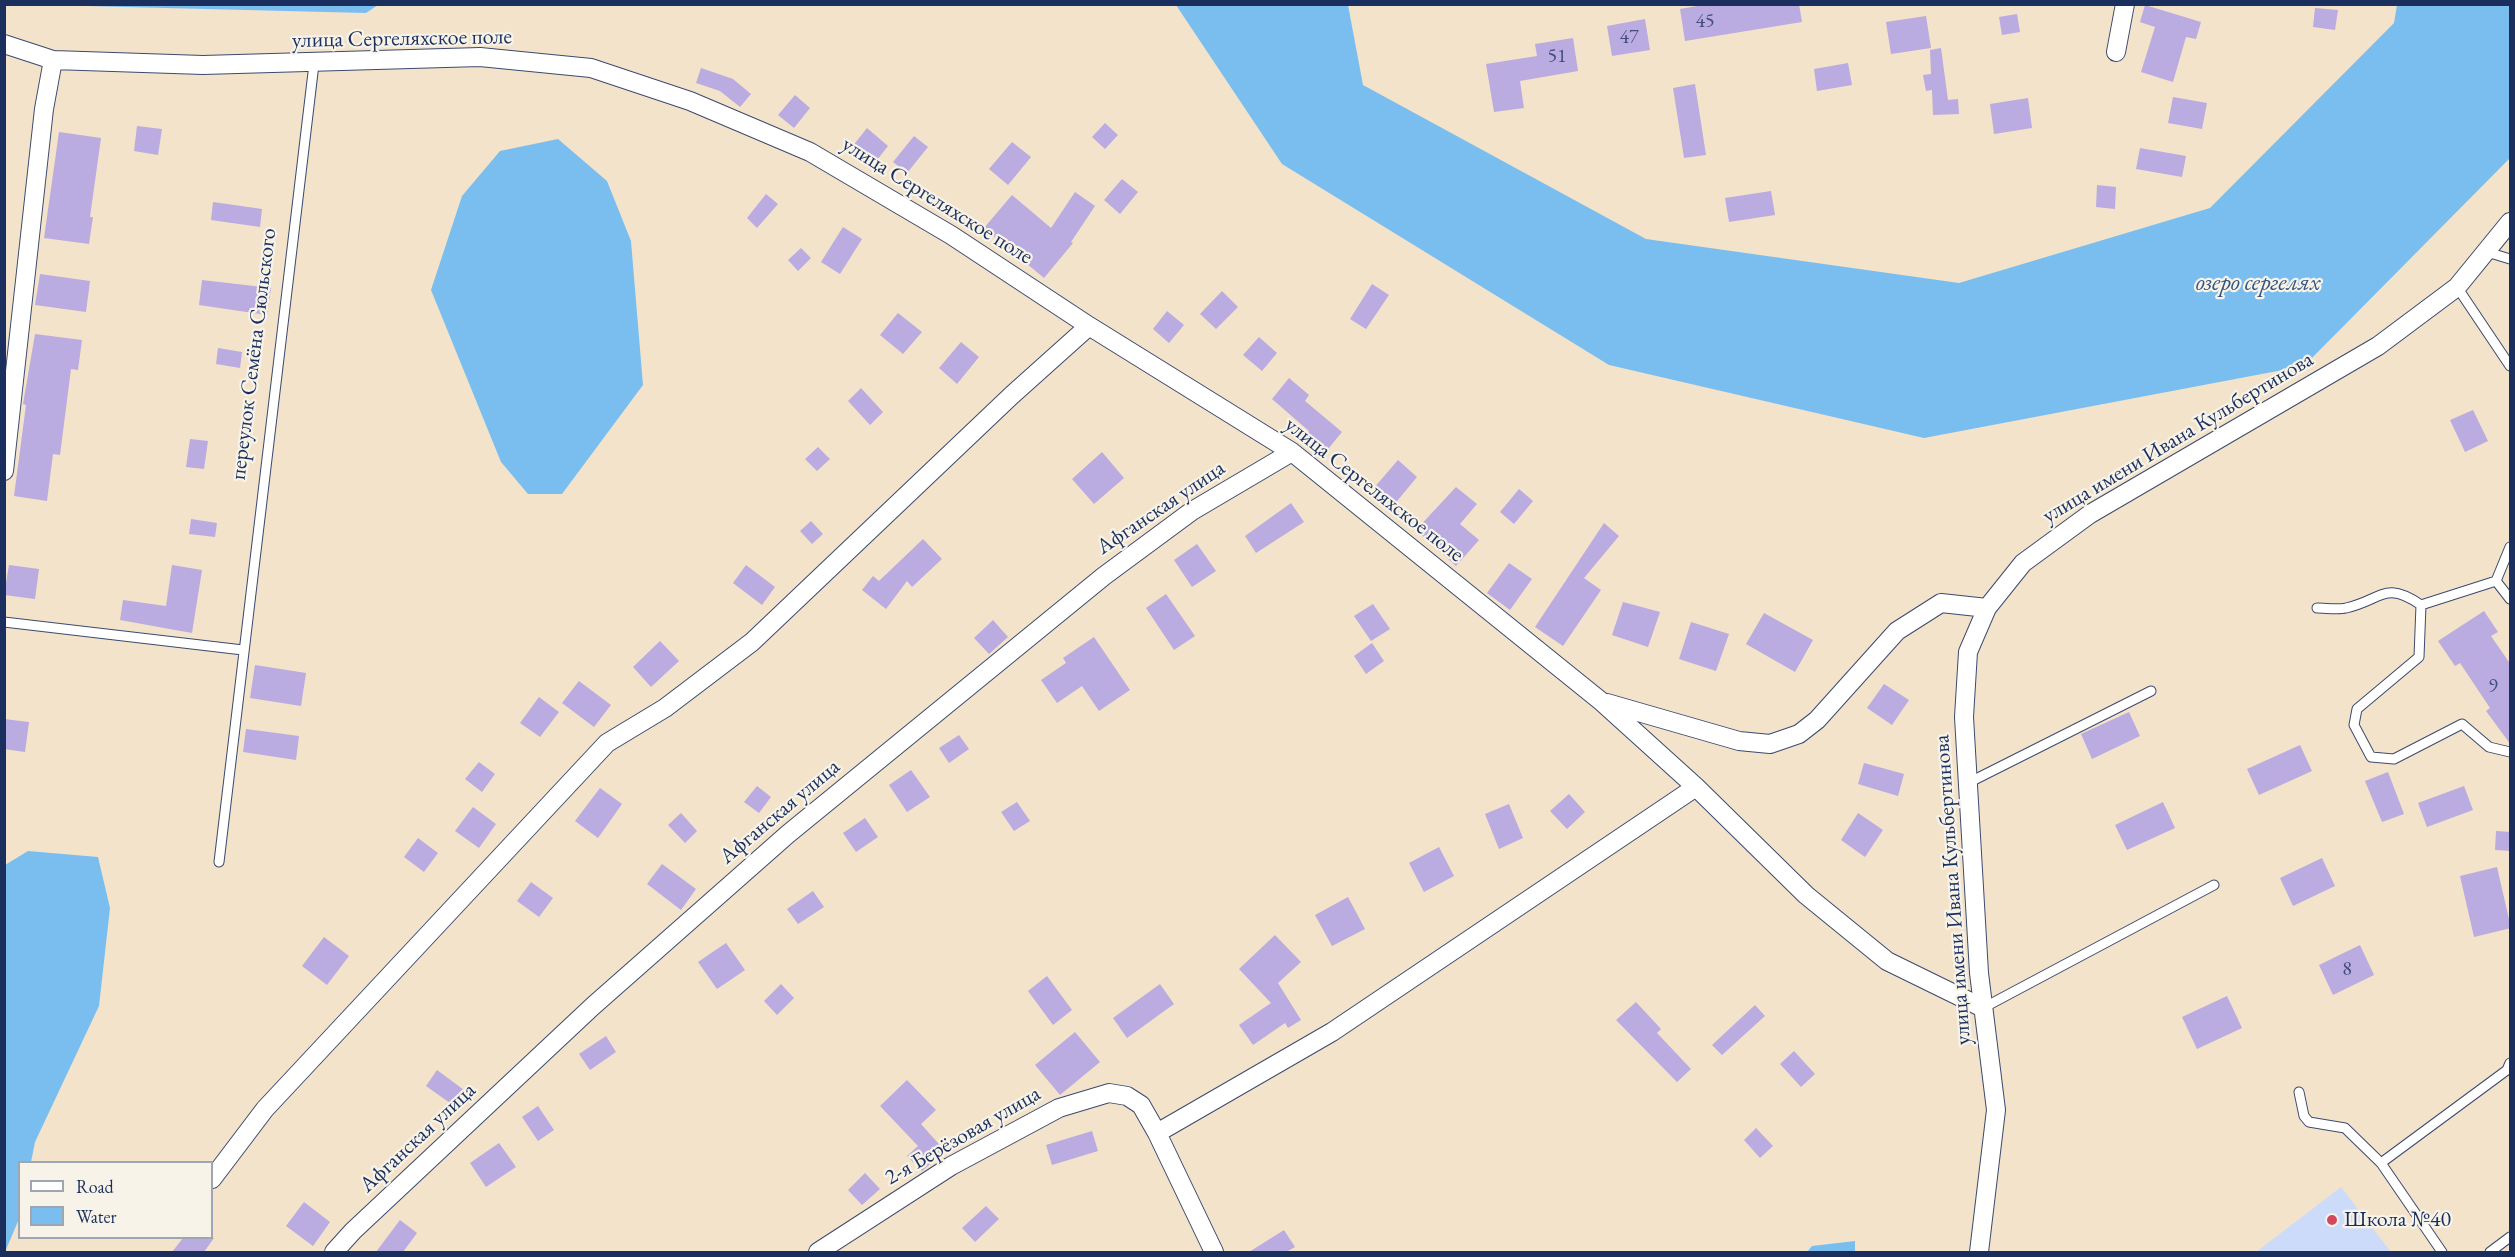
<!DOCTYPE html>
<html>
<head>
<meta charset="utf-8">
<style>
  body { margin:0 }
  #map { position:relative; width:2515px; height:1257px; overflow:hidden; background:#f3e3ca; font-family:"EB Garamond",serif }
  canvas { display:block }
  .frame { position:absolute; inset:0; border:6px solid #1b2f5e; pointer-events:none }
  .legend { position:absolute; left:18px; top:1161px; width:195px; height:78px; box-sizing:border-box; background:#f7f3e8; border:2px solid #9fa5b1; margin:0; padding:8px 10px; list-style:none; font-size:18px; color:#1b2f5e }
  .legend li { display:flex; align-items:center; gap:12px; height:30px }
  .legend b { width:30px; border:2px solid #9fa5b1 }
</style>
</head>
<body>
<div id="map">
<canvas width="2515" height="1257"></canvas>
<div class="frame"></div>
<ul class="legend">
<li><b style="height:8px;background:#fff"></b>Road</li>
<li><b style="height:16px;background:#7abef0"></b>Water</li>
</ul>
</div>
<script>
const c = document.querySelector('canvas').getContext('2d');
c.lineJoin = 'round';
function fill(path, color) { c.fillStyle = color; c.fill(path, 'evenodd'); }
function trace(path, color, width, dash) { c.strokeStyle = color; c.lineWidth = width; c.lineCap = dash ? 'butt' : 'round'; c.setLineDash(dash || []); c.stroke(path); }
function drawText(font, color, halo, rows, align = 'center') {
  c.font = font + ' "EB Garamond",serif'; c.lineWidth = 4.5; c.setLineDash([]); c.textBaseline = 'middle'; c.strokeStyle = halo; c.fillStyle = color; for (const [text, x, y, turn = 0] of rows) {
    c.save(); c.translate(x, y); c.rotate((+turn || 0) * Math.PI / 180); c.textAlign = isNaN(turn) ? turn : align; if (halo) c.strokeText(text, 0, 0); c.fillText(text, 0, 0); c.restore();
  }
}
fill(new Path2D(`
  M2341,1187L2391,1252H2256Z`), '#cddbfa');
fill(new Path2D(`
  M5,4H378V5L366,13Z
  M1176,5H1348L1363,85L1646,239L1959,283L2210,208L2394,23L2397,5H2510V158L2304,366L1924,438L1609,365L1282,164Z
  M558,139L607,181L631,241L643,385L562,494H528L501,462L431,290L462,196L500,151Z
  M28,851L98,857L110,908L99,1006L35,1142L31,1162H20L19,1219L5,1252V865Z
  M1855,1241V1252H1807L1812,1246Z`), '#7abef0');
fill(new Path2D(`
  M1709,4H1799L1802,22L1685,41L1680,9Z
  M2145,5L2201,22L2196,39L2186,37L2173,82L2141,72L2155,27L2140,22Z
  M2315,8L2338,10L2335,30L2313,27Z
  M2017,14L2020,32L2002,35L1999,17Z
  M1926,16L1931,48L1891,54L1886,22Z
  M1645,19L1650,50L1612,56L1607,26Z
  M1573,38L1578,71L1520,81L1524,108L1494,112L1486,64L1537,56L1535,44Z
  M1941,48L1948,100L1958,99L1959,114L1933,115L1932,90L1926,91L1923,75L1931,74L1930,50Z
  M1848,63L1852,85L1817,91L1814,69Z
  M701,68L733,79L751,94L740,107L720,91L696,83Z
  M1695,84L1706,155L1684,158L1673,88Z
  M795,95L810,108L794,128L778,115Z
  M2173,97L2207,103L2202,129L2168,123Z
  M2028,98L2032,128L1994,134L1990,104Z
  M1105,123L1118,135L1105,149L1092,137Z
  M137,126L162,129L158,155L134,151Z
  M867,128L888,146L873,165L852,147Z
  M59,132L101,138L90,217H93L89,244L44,238Z
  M914,136L928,147L907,173L893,162Z
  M1012,142L1031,157L1008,185L989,169Z
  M2140,148L2186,156L2182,177L2136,169Z
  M1122,179L1138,192L1120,214L1104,200Z
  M2097,185L2116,187L2115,209L2096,207Z
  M1771,191L1775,215L1729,222L1725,198Z
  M1075,192L1095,206L1071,242L1073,243L1044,278L984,228L1012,195L1051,228Z
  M766,194L778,204L757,228L747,218Z
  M213,202L262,209L260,227L211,220Z
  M843,227L862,239L840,274L821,262Z
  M801,248L811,258L798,271L788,260Z
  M40,274L90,281L86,312L35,305Z
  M202,280L271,288L267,315L199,305Z
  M1372,284L1389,295L1366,329L1350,319Z
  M1222,291L1238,307L1216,329L1200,314Z
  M1167,311L1184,325L1169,343L1153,329Z
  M898,313L922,332L903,354L880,335Z
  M35,334L82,340L78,370L71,369L60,455L53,454L47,501L14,496L26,405L23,404Z
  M1259,337L1277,353L1262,371L1243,355Z
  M961,342L979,357L957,384L939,368Z
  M218,348L242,352L240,368L216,364Z
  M1289,378L1309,395L1305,401L1342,432L1324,454L1304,438L1309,431L1272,399Z
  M861,388L883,412L870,425L848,401Z
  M2473,410L2488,441L2465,452L2450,420Z
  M190,439L208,441L204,469L186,467Z
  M818,447L830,459L817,471L805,459Z
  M1102,452L1124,478L1094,504L1072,479Z
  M1398,460L1417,477L1393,506L1373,489Z
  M1456,487L1477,504L1460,524L1479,540L1456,566L1416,530Z
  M1519,489L1533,501L1514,524L1500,512Z
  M1291,503L1304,522L1256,553L1245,536Z
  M191,519L217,523L215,537L189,534Z
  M811,521L823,534L812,544L800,531Z
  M1604,523L1619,536L1584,578L1601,590L1563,646L1535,627Z
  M923,539L942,559L912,587L907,581L886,609L862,590L873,576L879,581Z
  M1197,544L1216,571L1192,587L1174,560Z
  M1509,563L1532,579L1510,610L1487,593Z
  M9,565L39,569L35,599L4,595Z
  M172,565L202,570L192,633L120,620L123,600L166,606Z
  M746,565L775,587L762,605L733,583Z
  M1166,594L1195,636L1174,650L1146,608Z
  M1623,602L1660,612L1648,647L1612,635Z
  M1373,604L1390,629L1371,641L1354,616Z
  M2484,611L2498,632L2491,636L2511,665V745L2486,711L2490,708L2460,663L2455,666L2438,641Z
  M1764,613L1813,640L1795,672L1746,644Z
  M993,620L1008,637L989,654L974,638Z
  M1691,622L1729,634L1716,671L1679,659Z
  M1094,637L1130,690L1099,711L1082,686L1057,703L1041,680L1066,663L1063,658Z
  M660,641L679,661L651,687L633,667Z
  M1372,643L1384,661L1366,674L1354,656Z
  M255,665L306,673L301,706L250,698Z
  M579,681L611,705L594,727L562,703Z
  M1884,684L1909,700L1892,725L1867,708Z
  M539,697L559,712L540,737L520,723Z
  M2129,712L2140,736L2092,759L2081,734Z
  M4,719L29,722L25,752L4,749Z
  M246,729L299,736L296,760L243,752Z
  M959,735L969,749L949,763L939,748Z
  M2300,745L2312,771L2259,795L2247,769Z
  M479,762L495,774L482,792L465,779Z
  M1864,763L1904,774L1898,796L1858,784Z
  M911,770L930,797L907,812L889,785Z
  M2388,772L2404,814L2382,822L2365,781Z
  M757,786L771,797L759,813L744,802Z
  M2464,786L2473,810L2427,827L2418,803Z
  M600,788L622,804L598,838L575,821Z
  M1569,794L1585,812L1567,829L1550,811Z
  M1017,802L1030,821L1014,831L1001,812Z
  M2163,802L2175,828L2127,850L2115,825Z
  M1509,804L1523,838L1499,849L1485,814Z
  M473,807L496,824L479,848L455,831Z
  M681,813L697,831L685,843L668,825Z
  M1858,813L1883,830L1865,857L1841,840Z
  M865,818L878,837L856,852L843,833Z
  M2496,831L2511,832V851L2495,850Z
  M418,838L438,853L424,872L404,857Z
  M1439,847L1454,876L1424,892L1409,863Z
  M2322,858L2335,886L2293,906L2280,878Z
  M662,864L696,889L681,910L647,884Z
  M2497,867L2511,928L2474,937L2460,876Z
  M531,882L553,898L539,917L517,901Z
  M813,891L824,907L798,924L787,909Z
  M1348,897L1365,929L1332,946L1315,915Z
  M1275,935L1301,962L1278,983L1301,1020L1288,1028L1285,1023L1253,1045L1239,1025L1271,1003L1239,969Z
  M324,937L349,956L327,985L302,966Z
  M726,943L745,970L717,989L698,962Z
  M2360,945L2374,975L2333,995L2319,965Z
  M1047,976L1072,1010L1053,1025L1028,991Z
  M781,984L794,998L777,1015L764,1001Z
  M1160,984L1174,1004L1127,1038L1113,1018Z
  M2227,996L2242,1028L2197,1049L2182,1017Z
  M1636,1002L1661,1029L1657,1033L1691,1069L1677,1082L1616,1020Z
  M1755,1005L1765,1016L1722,1055L1712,1045Z
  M1075,1032L1100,1062L1060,1095L1035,1065Z
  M606,1036L616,1052L590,1070L579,1054Z
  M1794,1051L1815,1074L1801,1087L1780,1064Z
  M437,1070L468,1093L457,1108L426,1086Z
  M907,1080L936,1110L921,1124L945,1151L922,1171L907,1156L918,1146L880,1106Z
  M538,1106L554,1130L538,1141L522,1117Z
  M1756,1128L1773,1146L1760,1158L1744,1140Z
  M1092,1131L1098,1151L1052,1165L1046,1145Z
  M499,1143L516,1167L486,1187L470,1163Z
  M865,1173L880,1189L862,1205L848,1190Z
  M304,1202L330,1222L313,1246L286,1226Z
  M986,1206L999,1219L975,1242L962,1228Z
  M400,1220L417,1233L403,1252H376Z
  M1284,1230L1295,1247L1286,1252H1249Z
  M183,1238H214L204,1252H172Z`), '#baabe0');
const service = new Path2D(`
  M2487,252L2510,259
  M2457,287L2510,366
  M2510,547L2496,581L2510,599
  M2496,581L2421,605L2419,657L2357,709L2354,725L2371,757L2394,759L2462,724L2489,747L2510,752
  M2317,608C2326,608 2338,610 2346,608C2382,600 2384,580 2421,605
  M4,622L243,650
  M1968,783L2151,691
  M219,862L314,64
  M1983,1008L2214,885
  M2299,1092L2304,1116L2309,1122L2345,1128L2381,1163L2507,1070L2510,1063
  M2381,1163L2442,1252
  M2490,1252L2510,1237`);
const minor = new Path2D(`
  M4,44L53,60L203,65L480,57L591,68L690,101L810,152L951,235L1089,326L1292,452L1602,702L1696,787
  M2116,52L2125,4
  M4,471L44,109L53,60
  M1607,703L1739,741L1770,744L1799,734L1817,720L1897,631L1941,603L1987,608
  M1157,1133L1332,1032L1696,787L1806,895L1887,961L1983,1008
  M212,1179L265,1109L607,743L665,708L752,642L1012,395L1089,326
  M334,1252L353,1231L593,1006L788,834L1104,576L1192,511L1292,452
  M818,1252L951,1166L1059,1108L1109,1093L1127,1096L1141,1105L1157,1133L1214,1252
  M1979,1252L1996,1110L1979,973L1964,717L1968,652L1987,608L2023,563L2090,514L2378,346L2457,287L2510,222`);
trace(service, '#3b4a6e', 11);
trace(minor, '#3b4a6e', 20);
trace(service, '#fff', 9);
trace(minor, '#fff', 18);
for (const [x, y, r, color] of [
  [2332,1220,6,"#d1495b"]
]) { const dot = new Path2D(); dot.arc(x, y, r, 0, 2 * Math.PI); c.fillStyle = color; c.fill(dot); trace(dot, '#f7f3e8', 2); }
drawText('20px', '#434e7e', null, [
  ["45",1705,22],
  ["47",1629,38],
  ["51",1557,57],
  ["9",2493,687],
  ["8",2347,970]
]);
drawText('22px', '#1b2f5e', '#f7f3e8', [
  ["улица Сергеляхское поле",402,39,-1],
  ["улица Сергеляхское поле",937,201,32],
  ["переулок Семёна Сюльского",254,354,-83],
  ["улица имени Ивана Кульбертинова",2178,438,-31],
  ["улица Сергеляхское поле",1374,490,38],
  ["Афганская улица",1161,508,-34],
  ["Афганская улица",780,812,-40],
  ["улица имени Ивана Кульбертинова",1953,890,-94],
  ["2-я Берёзовая улица",963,1136,-30],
  ["Афганская улица",418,1138,-43]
]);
drawText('22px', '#1b2f5e', '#f7f3e8', [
  ["Школа №40",2344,1220]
], 'left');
drawText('italic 24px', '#335382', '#f7f3e8', [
  ["озеро сергелях",2258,283]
]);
</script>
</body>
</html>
